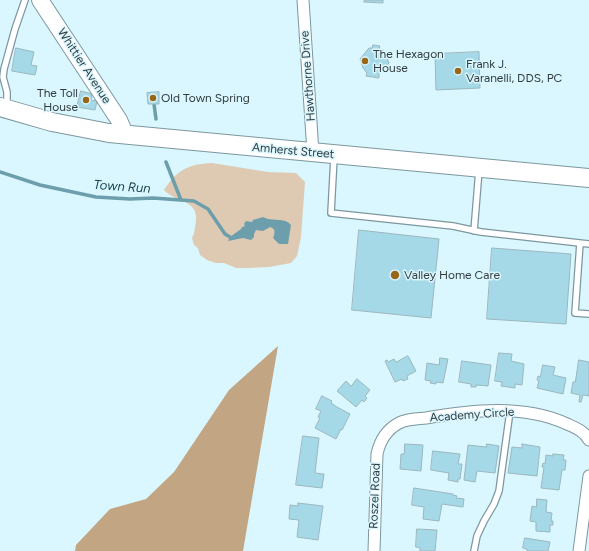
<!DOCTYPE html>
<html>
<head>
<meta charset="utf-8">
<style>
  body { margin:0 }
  canvas { display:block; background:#daf6fe }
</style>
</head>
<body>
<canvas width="589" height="551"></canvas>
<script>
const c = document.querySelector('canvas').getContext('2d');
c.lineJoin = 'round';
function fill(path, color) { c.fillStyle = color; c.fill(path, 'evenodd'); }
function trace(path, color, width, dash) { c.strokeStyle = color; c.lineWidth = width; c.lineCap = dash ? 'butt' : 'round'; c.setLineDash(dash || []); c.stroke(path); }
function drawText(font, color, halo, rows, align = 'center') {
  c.font = font + ' Figtree,sans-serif'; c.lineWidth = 3; c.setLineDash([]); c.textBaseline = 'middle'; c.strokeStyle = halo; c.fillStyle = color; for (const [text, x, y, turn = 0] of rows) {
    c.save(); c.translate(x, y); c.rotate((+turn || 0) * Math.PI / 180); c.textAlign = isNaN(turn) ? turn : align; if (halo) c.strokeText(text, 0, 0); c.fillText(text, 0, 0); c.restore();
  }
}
fill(new Path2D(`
  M212,163L268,172L296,173L305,182L301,237L297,256L291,263L269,267L247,268H236L224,263H216L207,260L200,255L198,248L194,245L192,238C195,232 195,227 196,220C198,200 175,202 164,190C177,170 188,164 212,163Z`), '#decab3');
fill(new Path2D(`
  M278,346L243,551H75L76,545L110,509L146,499L174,472L229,390Z`), '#c2a684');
fill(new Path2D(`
  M263,217C272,222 285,217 291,225L288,244H279L273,238C275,233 276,229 270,227L263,231L256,230L254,234V237L251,240L243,238L228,241L230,237L241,229L242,227L245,226L244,224L246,221L252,222L253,220Z`), '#6d9eac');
trace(new Path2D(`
  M154,104L156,119
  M166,162L181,200
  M0,172L40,185L96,197L130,199L153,198L194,201L208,209L225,234L230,237`), '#6d9eac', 3.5);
const building = new Path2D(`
  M365,0H383V3L364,2Z
  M373,45L380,46L379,49L383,50L389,63L379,74V78L366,76L367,73L363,68L360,59L369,48H372Z
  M16,48L34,52L31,65L37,66L35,75L12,71Z
  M479,52L480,88L436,90L435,54Z
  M81,91L92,94L91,100L97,101L95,110L77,107Z
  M159,92V104H148L147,93Z
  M359,230L439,239L431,318L352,310Z
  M492,248L571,254L566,324L487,319Z
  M499,353L512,354L511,361L524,364L522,385L515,384V388L501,386L502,382L495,381Z
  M408,356L416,371L407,376L408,379L403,381L402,379L395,382L385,361L387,360L388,362L394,359L396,362Z
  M440,358L448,359L443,383L436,382V384L430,383L431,381L425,380L427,363L439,365Z
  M579,360L589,362V396L583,395L581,402H579L580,395L571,393L573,382H575Z
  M462,361L491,365L488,386L476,385V387H471V384L459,382Z
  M543,365L555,367L553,375L566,378L563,394L537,388L539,381L537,380L538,376L540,377Z
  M357,379L370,390L365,396L367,398L364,402L362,400L356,407L337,391L346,381L351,386Z
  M322,396L332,401L331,403L337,407L350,414L342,430L341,429L336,439L315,428L320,418L318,417L321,411L316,409Z
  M303,436L319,438L315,473L324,474L322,488L296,485Z
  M405,444L423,445L421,471L400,469L401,454H404Z
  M487,444L499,446L495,473L477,471L475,482L464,480L468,445L486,447Z
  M522,444L540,447L537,476L508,473L512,447L522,448Z
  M433,451L460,454L458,464H462L460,479H458V482L448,480L449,473L431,470Z
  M553,454L564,455L563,460H566L565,470H562L559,490L541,488L544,467H542L543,463L545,464L546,455L553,456Z
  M414,488L453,494V495L457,496L456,498L464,499L463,507L442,504L439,521L423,519L424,507L412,505Z
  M537,499L547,500L546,512L552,513L551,521H553V525H550V532L536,531V522L530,521L532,506L536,507Z
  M298,503L323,506L318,540L297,537L299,520L289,519L290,505L298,506Z
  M417,529L437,530L435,551H420V548L416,547Z
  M525,538L550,542L548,551H527V549L523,548Z`);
fill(building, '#a5d9e7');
trace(building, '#9cb7be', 1);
const lane = new Path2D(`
  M7,107V92L3,77L4,69L15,29L25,0
  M334,157L331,213L453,226L481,232L589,244
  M474,231L479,170
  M580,243L575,313L589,314
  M474,551L477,536L484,521L494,504L499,491L510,411`);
const street = new Path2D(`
  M303,0L313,153
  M374,551L377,454C380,440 386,430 399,423C406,419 417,419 426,418C471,410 524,404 567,424C576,428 584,431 589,440
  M579,551L589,476`);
const secondary = new Path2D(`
  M40,0L119,120L125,134`);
const primary = new Path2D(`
  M0,107L52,122L109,133L589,178`);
trace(lane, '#7d979f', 8);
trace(street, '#7d979f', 13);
trace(secondary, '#7d979f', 18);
trace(primary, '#7d979f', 20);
trace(lane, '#fff', 5.5);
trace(street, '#fff', 11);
trace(secondary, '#fff', 16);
trace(primary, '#fff', 18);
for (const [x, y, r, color] of [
  [365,61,4,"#986619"],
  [458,71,4,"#986619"],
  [153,98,4,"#986619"],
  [86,100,4,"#986619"],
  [395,275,5,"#986619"]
]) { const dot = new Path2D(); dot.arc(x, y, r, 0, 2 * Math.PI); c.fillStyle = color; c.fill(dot); trace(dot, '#daf6fe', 1.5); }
drawText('12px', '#313c3f', '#daf6fe', [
  ["The Hexagon",373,54],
  ["House",373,68],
  ["Frank J.",466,64],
  ["Varanelli, DDS, PC",466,78],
  ["The Toll",78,93,"right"],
  ["House",78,107,"right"],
  ["Old Town Spring",161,98],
  ["Valley Home Care",404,275]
], 'left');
drawText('12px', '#313c3f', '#daf6fe', [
  ["Whittier Avenue",84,66,57],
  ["Hawthorne Drive",308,76,-94],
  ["Amherst Street",293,151,5],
  ["Academy Circle",472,415,-4],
  ["Roszel Road",375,496,-88]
]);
drawText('italic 13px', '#17444f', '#daf6fe', [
  ["Town Run",122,187,4]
]);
</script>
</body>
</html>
